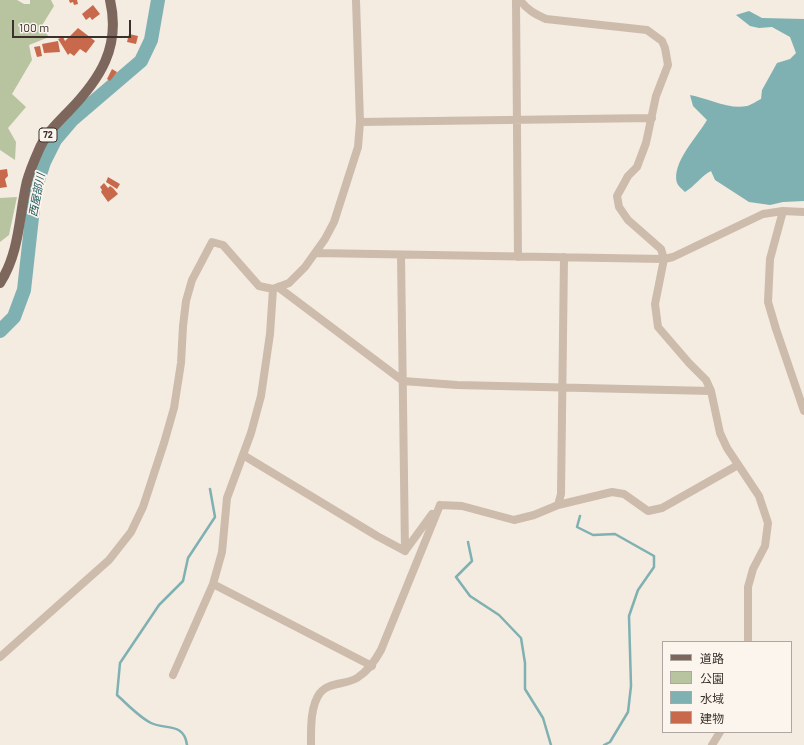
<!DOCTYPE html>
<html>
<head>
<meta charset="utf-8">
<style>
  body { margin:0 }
  #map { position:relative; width:804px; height:745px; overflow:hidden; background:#f4ebe1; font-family:Barlow,"Noto Sans JP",sans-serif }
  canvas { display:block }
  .legend { position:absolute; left:662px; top:641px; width:130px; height:92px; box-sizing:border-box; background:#fbf5ee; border:1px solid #aea6a0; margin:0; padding:5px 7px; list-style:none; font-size:12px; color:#3b302b }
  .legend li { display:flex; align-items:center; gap:8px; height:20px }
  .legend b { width:20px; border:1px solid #aea6a0 }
  .scale { position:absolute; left:12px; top:20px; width:119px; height:18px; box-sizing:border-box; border:2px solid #3b302b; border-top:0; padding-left:5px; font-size:12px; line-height:14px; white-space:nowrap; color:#3b302b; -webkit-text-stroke:3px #fbf5ee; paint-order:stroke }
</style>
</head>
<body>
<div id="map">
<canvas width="804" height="745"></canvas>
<ul class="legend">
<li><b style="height:5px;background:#7d675c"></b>道路</li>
<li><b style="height:11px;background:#b8c4a0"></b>公園</li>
<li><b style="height:11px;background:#7fb0b2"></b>水域</li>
<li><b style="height:11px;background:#c8694b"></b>建物</li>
</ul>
<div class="scale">100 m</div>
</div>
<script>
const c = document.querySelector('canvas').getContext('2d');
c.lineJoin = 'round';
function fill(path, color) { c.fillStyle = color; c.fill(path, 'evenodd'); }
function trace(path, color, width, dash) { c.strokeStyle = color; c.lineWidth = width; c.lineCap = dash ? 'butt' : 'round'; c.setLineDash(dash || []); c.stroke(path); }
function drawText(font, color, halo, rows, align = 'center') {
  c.font = font + ' Barlow,"Noto Sans JP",sans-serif'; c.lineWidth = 3.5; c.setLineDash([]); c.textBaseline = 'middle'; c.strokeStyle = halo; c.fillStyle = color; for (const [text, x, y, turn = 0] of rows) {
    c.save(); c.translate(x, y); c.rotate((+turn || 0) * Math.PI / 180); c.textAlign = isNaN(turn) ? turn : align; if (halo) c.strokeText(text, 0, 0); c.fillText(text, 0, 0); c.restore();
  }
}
fill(new Path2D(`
  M0,0H17L24,4H30V0H51L54,6L41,27L49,37L29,45L32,60L12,94L26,107L8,128L16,142L15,160L0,150Z
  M17,197L9,235L0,242V198Z`), '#b8c4a0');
fill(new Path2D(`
  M749,11L762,18L804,19V201L783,202L770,205L749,202L715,180L711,171C701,176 695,186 685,192C682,189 678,186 677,183C671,163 698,136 707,120L693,106L690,95C707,98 729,110 747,106C751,105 757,101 761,99L762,90L777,63L790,59L796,53L790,37L772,27L759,28L750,26L736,15Z`), '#7fb0b2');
trace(new Path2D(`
  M580,516L577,527L593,535L615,534L654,556V567L638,590L629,616L631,686L628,712L610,742L604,745
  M468,542L472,561L456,577L470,596L499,615L521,638L525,663V689L543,718L551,745
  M187,745C184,722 165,730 151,723C139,717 127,704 117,695L120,663L159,605L183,581L188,558L215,517L210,489`), '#7fb0b2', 2.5);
trace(new Path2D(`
  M0,331L14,317L24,290L35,190L44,162L55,140L72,120L141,61L151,40L158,0`), '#7fb0b2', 14);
fill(new Path2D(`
  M69,0H77L78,4L74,5L73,2L70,3Z
  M93,5L100,14L92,20L90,17L86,20L82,14Z
  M78,28L95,41L86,53L80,49L74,56L70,53L68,55L58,39L63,37L65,41Z
  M129,34L138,36L136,44L127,42Z
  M58,41L60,52L44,53L42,44Z
  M40,46L42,56L37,57L34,47Z
  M112,69L117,72L110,81L107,79Z
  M7,169L8,176L5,179L7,187L0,188V170Z
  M108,177L120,184L117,189L106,182Z
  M104,183L108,188L110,186L113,188L118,194L108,202L101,192L102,190L100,187Z`), '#c8694b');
trace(new Path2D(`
  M516,0L518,257
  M520,0C527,10 535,14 546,19L647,30L662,41L665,48L668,65L656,96L646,143L637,167L628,176L617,196L619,207L628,220L661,249L664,259L655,304L658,327L689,363L706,380L711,391L720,433L727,448L759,496L768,523L765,546L753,569L748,587V642
  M360,122L652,118
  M783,211L770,259L768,302L776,329L804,411
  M316,253L664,259L673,257L763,214L783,211L804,212
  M401,255L405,551
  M278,287L403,381L457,385L711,391
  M243,455L377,536L405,551
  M440,505L462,506L514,520L534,515L558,505L612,492L624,494L648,511L662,508L738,465
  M558,505L561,494L564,257
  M405,551L432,514
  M213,584L372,666
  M0,657L109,560L131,532L143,507L164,443L174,408L181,363L183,326L186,301L192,280L212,242L223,245L259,286L273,289L289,283L305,267L325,239L334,222L358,147L360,122L356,0
  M173,675L213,584L222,552L227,498L251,433L261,396L270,334L273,289
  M311,745C311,730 310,706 320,693C328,682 346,685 357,678C368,671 375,661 381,650L440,505
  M712,745L720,732`), '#cdbbac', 8);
trace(new Path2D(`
  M0,283C20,252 19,215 27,181C30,171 34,161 38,152C44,136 57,123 69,111C100,79 121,47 110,0`), '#7d675c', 10);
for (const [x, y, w] of [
  [48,135,18]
]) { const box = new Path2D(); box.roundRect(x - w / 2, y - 7, w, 14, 3); c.fillStyle = '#fbf5ee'; c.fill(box); trace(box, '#3b302b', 1); }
drawText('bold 9px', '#3b302b', null, [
  ["72",48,135]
]);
drawText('italic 11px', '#1f5a5e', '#fbf5ee', [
  ["西屋部川",37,195,-79]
]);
</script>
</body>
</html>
